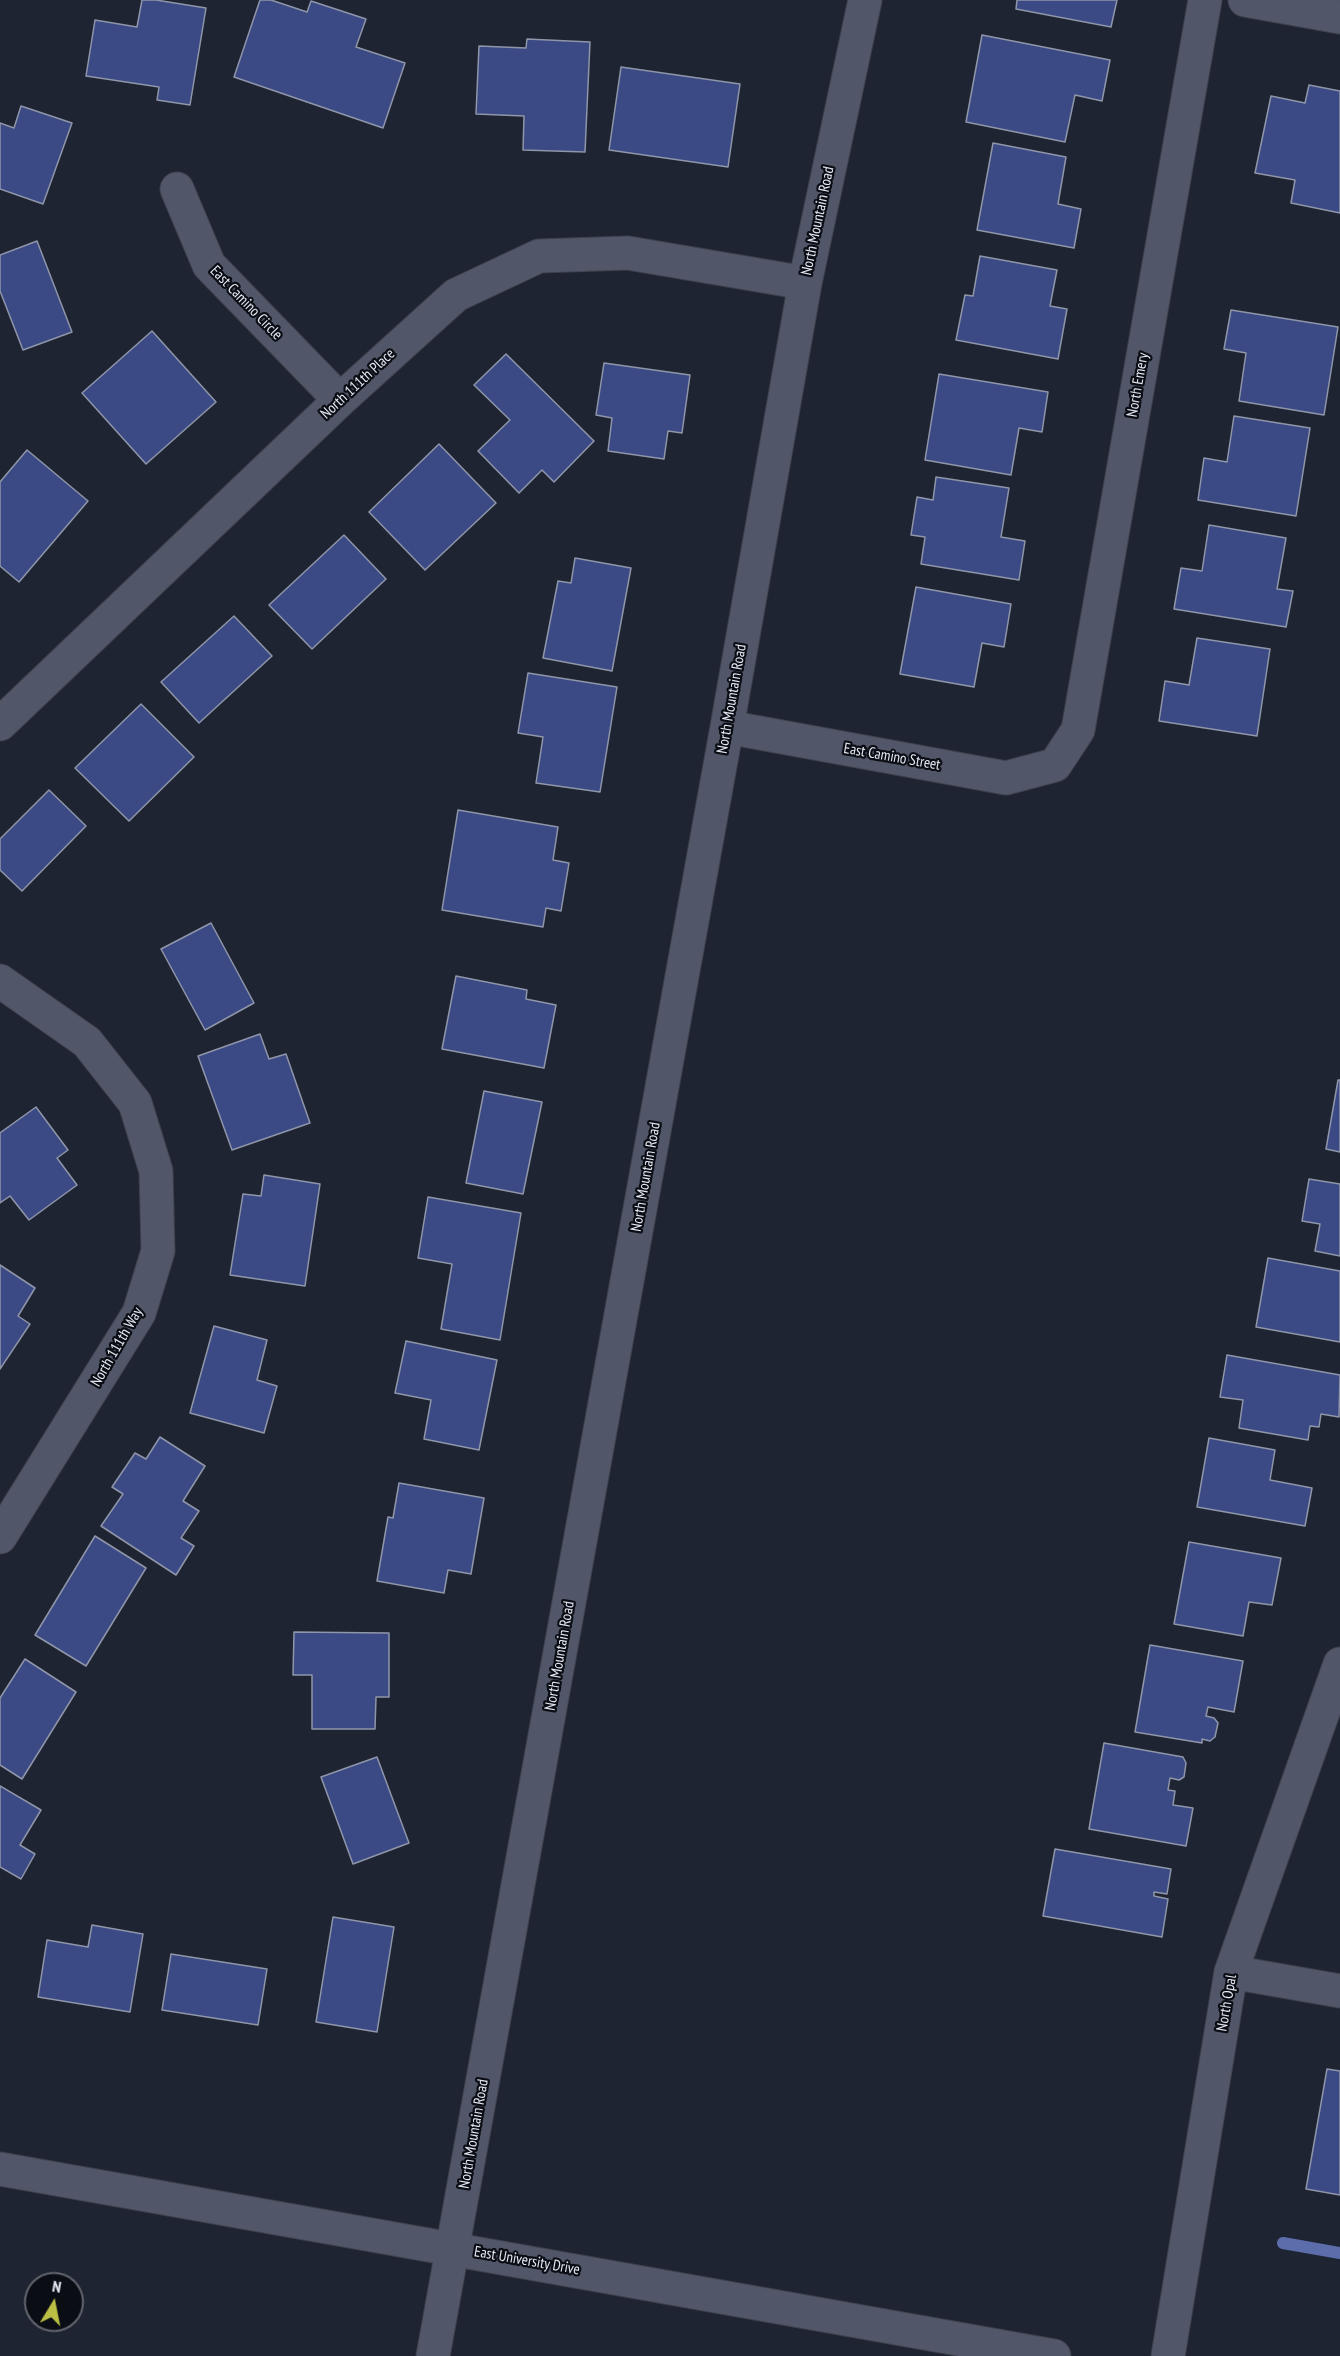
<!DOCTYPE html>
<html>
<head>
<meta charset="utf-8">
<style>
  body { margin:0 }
  #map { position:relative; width:1340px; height:2356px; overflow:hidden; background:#1f2432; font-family:"PT Sans Narrow",sans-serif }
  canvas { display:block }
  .north { position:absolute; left:24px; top:2272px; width:60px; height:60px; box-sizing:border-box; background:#0b0d14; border:2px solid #62656d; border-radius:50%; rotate:10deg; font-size:16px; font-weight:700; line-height:24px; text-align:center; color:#e5e9f3 }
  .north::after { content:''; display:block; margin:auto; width:21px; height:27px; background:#bbc045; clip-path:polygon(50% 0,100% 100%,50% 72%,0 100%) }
</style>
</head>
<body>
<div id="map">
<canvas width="1340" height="2356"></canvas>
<div class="north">N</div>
</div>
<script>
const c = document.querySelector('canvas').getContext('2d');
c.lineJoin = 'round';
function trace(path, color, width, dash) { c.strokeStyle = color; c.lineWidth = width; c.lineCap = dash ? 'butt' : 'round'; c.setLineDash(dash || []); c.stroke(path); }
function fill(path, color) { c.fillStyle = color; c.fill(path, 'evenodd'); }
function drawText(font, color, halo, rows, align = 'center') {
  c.font = font + ' "PT Sans Narrow",sans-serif'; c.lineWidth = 4.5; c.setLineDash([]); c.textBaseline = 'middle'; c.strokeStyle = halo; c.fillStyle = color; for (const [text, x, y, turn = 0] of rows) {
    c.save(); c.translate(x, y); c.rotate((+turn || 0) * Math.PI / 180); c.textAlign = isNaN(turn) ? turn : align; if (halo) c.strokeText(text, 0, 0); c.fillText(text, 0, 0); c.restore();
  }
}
trace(new Path2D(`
  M1283,2243L1340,2253`), '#5c6dab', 12);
const building = new Path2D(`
  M142,0H156L206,8L190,105L157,100L159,87L86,76L95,20L137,27Z
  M260,0H271L307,12L311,1L366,19L356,47L405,63L383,128L234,77Z
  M1017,0H1117L1111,27L1016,9Z
  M982,35L1110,60L1102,101L1075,95L1065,142L966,122Z
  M527,39L590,42L585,152L523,150L524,116L476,114L479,46L526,48Z
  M621,67L740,84L728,167L609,150Z
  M1309,85L1340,91V213L1291,203L1295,180L1255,173L1271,96L1305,103Z
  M21,106L72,123L43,204L0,189V123L14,128Z
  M993,143L1066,157L1058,204L1081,209L1074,248L977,230Z
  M37,241L72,332L23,350L0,291V255Z
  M980,256L1057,270L1050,306L1067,309L1058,359L956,340L965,295L973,296Z
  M1231,310L1338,327L1324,415L1239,401L1246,353L1224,349Z
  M152,331L216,402L146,464L82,393Z
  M506,354L594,441L554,482L542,470L519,493L478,451L510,420L474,385Z
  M604,363L690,375L682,433L668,431L664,459L608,451L612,418L596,415Z
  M939,374L1048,392L1042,432L1019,428L1011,475L925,460Z
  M1234,416L1310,428L1296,516L1198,500L1204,458L1227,462Z
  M439,444L496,503L425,570L369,512Z
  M27,450L88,501L19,582L0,566V482Z
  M936,477L1009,488L1001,537L1025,541L1019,580L921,564L925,537L911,535L917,497L933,500Z
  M1209,525L1286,538L1277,589L1293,591L1286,627L1174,609L1181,568L1202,571Z
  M344,535L386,579L312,649L269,605Z
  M575,558L631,568L612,671L543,658L558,581L571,583Z
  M916,587L1011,604L1004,647L982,643L974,687L900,674Z
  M234,616L272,656L199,723L161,682Z
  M1197,638L1270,649L1257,736L1159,721L1165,681L1189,685Z
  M528,673L617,687L600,792L536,783L543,737L518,733Z
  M141,704L194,757L129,821L75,768Z
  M49,790L86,826L22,891L0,870V839Z
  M458,810L558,827L553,860L569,863L561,911L546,908L543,927L442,910Z
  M211,923L254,1003L205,1030L161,949Z
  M456,976L527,990L526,999L556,1005L544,1068L442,1049Z
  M260,1034L269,1059L286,1054L310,1123L232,1150L198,1056Z
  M1338,1080H1340V1152L1326,1149Z
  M484,1091L542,1102L523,1194L466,1183Z
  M36,1107L68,1150L57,1158L77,1185L29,1220L10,1196L0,1203V1133Z
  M264,1175L320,1184L305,1286L230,1275L243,1194L261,1196Z
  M1309,1179L1340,1184V1256L1315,1251L1320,1224L1302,1221Z
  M428,1197L521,1213L500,1340L441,1329L452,1264L418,1258Z
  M1268,1258L1340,1271V1342L1256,1327Z
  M0,1265L35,1288L18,1316L30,1324L0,1369Z
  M214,1326L267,1340L257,1380L277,1386L264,1433L190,1413Z
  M406,1341L497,1360L479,1450L424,1439L431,1400L395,1393Z
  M1227,1355L1340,1375L1339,1417L1321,1414L1319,1427L1310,1426L1308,1440L1239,1428L1243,1400L1220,1397Z
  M160,1437L205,1466L183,1501L199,1511L181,1538L194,1546L176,1575L101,1526L123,1494L112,1487L135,1453L146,1459Z
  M1209,1438L1275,1450L1270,1480L1312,1488L1305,1526L1197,1507Z
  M399,1483L484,1498L471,1574L448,1570L444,1593L377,1581L388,1517L393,1518Z
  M95,1536L146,1568L86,1666L35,1635Z
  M1189,1542L1281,1558L1272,1605L1249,1602L1243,1636L1174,1624Z
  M294,1632L389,1633V1697H376L375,1729H312V1675H293Z
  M1150,1645L1243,1661L1234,1712L1208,1707L1206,1716L1214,1718L1218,1723L1215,1737L1210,1741L1202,1739V1743L1135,1732Z
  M25,1659L76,1692L22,1779L0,1765V1698Z
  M1104,1743L1183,1757L1186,1763L1184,1777L1179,1780L1170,1778L1168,1790L1175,1791L1173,1805L1193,1808L1186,1846L1089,1829Z
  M377,1757L409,1843L353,1864L321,1777Z
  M0,1786L41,1810L20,1845L35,1854L21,1879L0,1867Z
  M1055,1849L1171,1869L1167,1894L1154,1892V1896L1168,1899L1162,1937L1043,1916Z
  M333,1917L394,1927L377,2032L316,2022Z
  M92,1925L143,1934L130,2012L38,1997L47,1940L88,1947Z
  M171,1954L267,1969L258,2025L162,2010Z
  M1327,2069L1340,2071V2195L1306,2189Z`);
fill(building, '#3b4a84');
trace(building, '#8f96a9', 1.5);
const street = new Path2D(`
  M1245,0L1340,17
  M177,189L209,265L340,400
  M0,724L340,400L456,295L539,256L628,253L805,283
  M727,727L1006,778L1055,765L1078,730L1205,0
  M0,981L87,1042L135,1103L156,1171L158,1251L139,1313L0,1537
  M1231,1972L1340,1991
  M433,2356L727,727L805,283L865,0
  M1168,2356L1231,1972L1340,1664`);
const secondary = new Path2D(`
  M0,2169L1054,2356`);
trace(street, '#3e424e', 35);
trace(secondary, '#3e424e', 35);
trace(street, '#515768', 33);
trace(secondary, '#515768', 33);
drawText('15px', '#e5e9f3', '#0b0d14', [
  ["North Mountain Road",818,221,-78],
  ["East Camino Circle",246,303,46],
  ["North 111th Place",358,384,-43],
  ["North Emery",1138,385,-80],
  ["North Mountain Road",732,699,-80],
  ["East Camino Street",892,757,10],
  ["North Mountain Road",646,1177,-80],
  ["North 111th Way",117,1347,-60],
  ["North Mountain Road",560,1656,-80],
  ["North Opal",1227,2003,-80],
  ["North Mountain Road",474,2134,-80],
  ["East University Drive",527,2261,10]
]);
</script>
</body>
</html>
